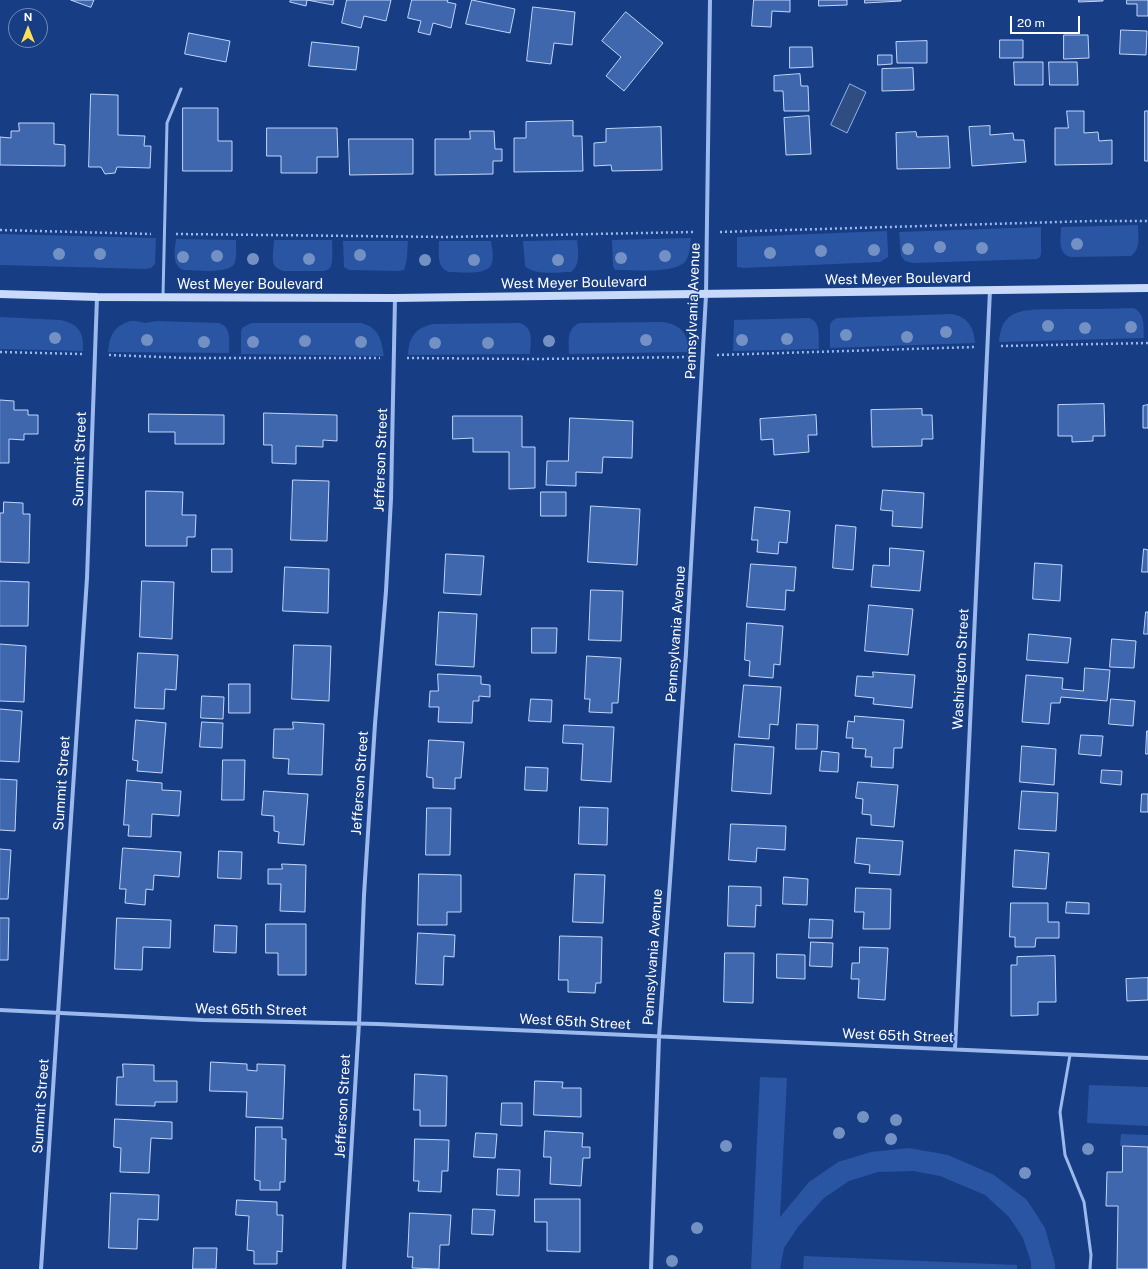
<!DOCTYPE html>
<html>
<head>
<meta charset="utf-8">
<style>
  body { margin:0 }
  #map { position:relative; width:1148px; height:1269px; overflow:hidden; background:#173d84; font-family:"Public Sans",sans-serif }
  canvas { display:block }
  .north { position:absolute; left:8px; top:8px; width:40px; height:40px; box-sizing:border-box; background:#173d84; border:1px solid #748bb5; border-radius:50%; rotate:0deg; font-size:11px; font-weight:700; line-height:16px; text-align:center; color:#fff }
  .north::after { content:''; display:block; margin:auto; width:14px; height:18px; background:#ffde58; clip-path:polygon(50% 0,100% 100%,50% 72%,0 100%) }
  .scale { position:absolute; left:1010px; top:16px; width:70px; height:18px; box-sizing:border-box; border:2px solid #fff; border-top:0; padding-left:5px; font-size:12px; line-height:14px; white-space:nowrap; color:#fff; -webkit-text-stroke:3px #173d84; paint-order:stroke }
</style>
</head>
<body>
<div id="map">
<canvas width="1148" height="1269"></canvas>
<div class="north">N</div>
<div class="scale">20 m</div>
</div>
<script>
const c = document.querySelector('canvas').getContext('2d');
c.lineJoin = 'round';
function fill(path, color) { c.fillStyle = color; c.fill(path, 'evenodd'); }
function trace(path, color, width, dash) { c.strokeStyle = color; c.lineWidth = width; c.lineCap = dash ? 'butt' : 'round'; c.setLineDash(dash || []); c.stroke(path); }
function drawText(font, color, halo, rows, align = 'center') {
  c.font = font + ' "Public Sans",sans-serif'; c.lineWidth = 3; c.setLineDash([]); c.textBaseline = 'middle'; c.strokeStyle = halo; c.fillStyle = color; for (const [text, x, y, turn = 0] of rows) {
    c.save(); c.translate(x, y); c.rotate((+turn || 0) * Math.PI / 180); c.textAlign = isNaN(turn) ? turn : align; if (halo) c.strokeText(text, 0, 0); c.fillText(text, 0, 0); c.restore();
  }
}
fill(new Path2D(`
  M1138,225C1138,236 1141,249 1131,256L1072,257C1057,255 1061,239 1061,227Z
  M1041,227V254L1040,257L1037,259L913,263L905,261L901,256L899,232Z
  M887,231L888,254V257L880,262L744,268L737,267V237Z
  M0,234L156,238L155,264L151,268L146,269L0,265Z
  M691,238C690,246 690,256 685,262C672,274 632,270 615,270L613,266L612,240Z
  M176,239L236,240C236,247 237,255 235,262C232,275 195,270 184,270C171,266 175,250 176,239Z
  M274,240H332C332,247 334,266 329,269C328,270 324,271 322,271H283C281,270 277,269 275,266C271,262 274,246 274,240Z
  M577,240C578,251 581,265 571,272C557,272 535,276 525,266L523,241Z
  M343,241H408C407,251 408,260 404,270L399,271L349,270L344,267Z
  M439,241H491C492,248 494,256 492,263C489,276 460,272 449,272C436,268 439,252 439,241Z
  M1133,308C1146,313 1143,327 1144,338L999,342C1000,331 1002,321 1012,315C1025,307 1050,310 1064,309C1087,309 1110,309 1133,308Z
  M951,314C967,316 974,327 975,343L830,348V325L832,321L837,318Z
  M0,317L60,320C79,324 84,332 83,351L0,349Z
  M809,318C822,322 818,338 819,349L733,351L734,320Z
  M130,321H136L145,323L157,321L219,323C232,327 229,342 229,353L108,352C110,335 113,327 130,321Z
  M663,322C682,325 688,334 689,352L569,354C569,341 566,330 579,323Z
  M251,323H362C380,329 381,339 384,356L241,354V332L242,328Z
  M520,323C534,328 531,342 530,354L408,355C409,337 415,328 433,324Z
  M760,1077L787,1078L780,1217L809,1182L838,1162L871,1152L909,1148L948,1155L994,1175L1027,1200L1045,1228L1055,1264V1269H1031V1262L1023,1238L1009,1217L985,1195L940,1176L913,1171L878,1172L849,1181L824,1198L798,1227L784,1248L780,1269H751Z
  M1089,1085L1148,1087V1126L1087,1123Z
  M1121,1134L1148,1135V1147L1120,1146Z
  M804,1256L1017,1265V1269H803Z`), '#2a55a3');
const water = new Path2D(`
  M850,84L866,92L847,133L831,125Z`);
fill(water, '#304d82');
trace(water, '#8eb3ef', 1);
const building = new Path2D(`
  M71,0H94L91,7Z
  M291,0H334L333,5L307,0L306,6L290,2Z
  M347,0H391L386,21L364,16L361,28L342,23Z
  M412,0H448L447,2L456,4L451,28L433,23L430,35L418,32L421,21L408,18Z
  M472,0L515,9L510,33L466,24Z
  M754,0H790V12L772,11L771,27L752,26Z
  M819,0H847V5L819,6Z
  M865,0H901V1L865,3Z
  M1079,0H1103V1L1079,2Z
  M1127,0H1148V16H1137V4H1127Z
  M533,7L575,12L572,45L554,43L551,64L527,61Z
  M626,12L663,43L624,91L606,76L621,57L602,41Z
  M1121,30L1147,31L1146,55L1120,54Z
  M189,33L230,41L226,62L185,54Z
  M1064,35H1088L1089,58L1064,59Z
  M1000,40H1023V58H1000Z
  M927,41V63H897L896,42Z
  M312,42L359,47L356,70L309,66Z
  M790,47H812L813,67L790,68Z
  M878,55H892V64L878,65Z
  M1014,62H1043V85H1015Z
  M1049,62H1077L1078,85H1050Z
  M913,68L914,90L882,91V69Z
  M800,74L801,86H808L809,111H784L783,91H774V76Z
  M91,94L118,95V135L145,136L144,146H151L150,168L117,167L115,173L105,174L101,167H89Z
  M183,108H218V141H232V171H183Z
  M1067,111H1084V133L1098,132L1099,141L1112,140V164L1055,165V128H1068Z
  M1145,111H1148V161H1145Z
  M809,116L811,154L786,155L784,118Z
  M573,121V136H582L583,171L514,172V138H526V122Z
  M19,123H54V144L65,145V166L0,165V137L11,138V131H19Z
  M990,126V135L1013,133L1014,140H1024L1026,162L972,166L969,127Z
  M661,127L662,170L612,171L611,165L594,166V143L606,142V129Z
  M267,128H337L338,157H317V173H281V156H267Z
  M470,131H494L495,149H502V161H493V174L435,175V139H470Z
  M916,132L917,137L948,136L950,168L897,169L896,133Z
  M349,139H413V174L350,175Z
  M0,400L14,401V410H28V415H38V434H24V440L9,439V463H0Z
  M1104,404L1105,436H1093V441L1072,442V436H1058V405Z
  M1148,405V428H1143V406Z
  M922,409V415H932L933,439H922V446L872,447L871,410Z
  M264,413L337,415V441L323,440V447L296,446V464L272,463V445H264Z
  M149,414L224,415V444H175V432H149Z
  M816,415L817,435H808L809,452L774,455L773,439L761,440L760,419Z
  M453,416H522V447H535V488L509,489V452H473V438L453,439Z
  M570,418L633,421L632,458L603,457L602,473L576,472V486L546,485L547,461H568Z
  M293,480L329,481L327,541L291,540Z
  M883,490L924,493L922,528L892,526L893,511L881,510Z
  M146,491L183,492L182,515H196L195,537H187V546H146Z
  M541,492H566V516H541Z
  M4,502L23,503V514H30L29,563L0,562V513H3Z
  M591,506L640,509L637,565L588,562Z
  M755,507L790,511L787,543L779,542L778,554L757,552L758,540H752Z
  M836,525L856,527L853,570L833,568Z
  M890,548L924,551L920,591L871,587L873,565L889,566Z
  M212,549H232V572H212Z
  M1144,549L1148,550V572H1142Z
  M446,554L484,556L481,595L444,593Z
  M1035,563L1062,565L1060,601L1033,599Z
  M751,564L796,567L794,591L786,590L785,610L747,607Z
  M285,567L329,569L328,613L283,611Z
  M0,581L29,582L28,626H0Z
  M142,581L174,582L172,639L140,637Z
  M591,590L623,591L621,641L589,640Z
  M869,605L913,609L908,655L865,651Z
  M439,612L477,614L474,667L436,665Z
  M1146,612H1148V634H1144Z
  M747,623L783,626L780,665L774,664L773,678L749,676L750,661L745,660Z
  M532,628H557L556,653H532Z
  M1029,634L1071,638L1068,663L1027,660Z
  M1112,639L1136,641L1134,668L1110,667Z
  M0,644L26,646L24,702L0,701Z
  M294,645L331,646L329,701L292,699Z
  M138,653L178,655L176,690L165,689L164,709L135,708Z
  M587,656L621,658L618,703H612V713L589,712L590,699H585Z
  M1085,668L1110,670L1107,701L1061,697L1060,703H1051L1049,724L1022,722L1026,675L1063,678L1062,689L1083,691Z
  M873,672L915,675L912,708L873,704L874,698L855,696L857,676L873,677Z
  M438,674L481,676V684L490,685V697L479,696V701H473L472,723L438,722L439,707H429L430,691H438Z
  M229,684H250V713H229Z
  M744,685L781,687L778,725L770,724L769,739L739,737Z
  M202,696L224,697L223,719L201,718Z
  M531,699L552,700L551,722L529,721Z
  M1111,699L1135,701L1133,726L1109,724Z
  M0,709L22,711L19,762L0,761Z
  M855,716L904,720L902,748H894L893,768L871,767L872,757H865L866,749L852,748L853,738H846L848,721L854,722Z
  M136,720L166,723L162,773L137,771L138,761L133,760Z
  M202,722L223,723L222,748L200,747Z
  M293,722L324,724L322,775L288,774L289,759L273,758L274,729H293Z
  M797,724L818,725L817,749H796Z
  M564,725L614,727L611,782L581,780L583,744L563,743Z
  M1147,731H1148V754H1146Z
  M1081,735L1103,736L1101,756L1079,754Z
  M429,740L464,742L461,778H455V789L433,788V778L427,777Z
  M735,744L774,747L771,794L732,791Z
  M1022,746L1056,749L1054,785L1020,782Z
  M822,751L839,753L838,772L820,771Z
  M223,760H245L244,800H222Z
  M526,767L548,768L547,791L525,790Z
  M1102,770L1122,771L1121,785L1101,783Z
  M0,779L17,780L15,831L0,830Z
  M127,780L162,783V790L181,791L179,816L152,814L151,837L128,836L129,825H124Z
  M858,782L898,785L894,827L871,825V815L862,814L863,799L856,798Z
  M264,791L308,794L304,845L278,843L279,832L274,831V816L262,815Z
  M1022,791L1058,793L1056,831L1019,829Z
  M1142,794H1148V812H1141Z
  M580,807L608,808L607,845L579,844Z
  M427,808H451L450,855H426Z
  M731,824L786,826L785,850L757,848L756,862L729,860Z
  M857,838L903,841L900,875L869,873L870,865L855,863Z
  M123,848L181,852L179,877L154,875L153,890L146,889L145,905L125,903L126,889H120Z
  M0,849L11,850L8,899H0Z
  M1015,850L1049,853L1046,889L1013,887Z
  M219,851L242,852L241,879L218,878Z
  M282,864L306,865L305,912L280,911L281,884H268V869H282Z
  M419,874L461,875V912H447V925H418Z
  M575,874L605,875L603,923L573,922Z
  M784,877L808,879L807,905L783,904Z
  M729,886L761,887V906L756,905L755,927L728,926Z
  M856,888L891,889L890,929H863L864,912H855Z
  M1067,902L1089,903V914L1066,913Z
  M1011,903H1048V922H1059V938H1036L1035,947H1015V937H1010Z
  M0,918H9L8,960H0Z
  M117,918L171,920L170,948L143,947L142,970L115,969Z
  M810,919L833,920L832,938H809Z
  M266,924H306V975H278V953H266Z
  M215,925L237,926L236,953L214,952Z
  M418,933L455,935L454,957L444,956L443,985L416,984Z
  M560,936L602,937L601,983H596L595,993L568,992V980H559Z
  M811,942L833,943L832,967L810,966Z
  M860,947L888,948L885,1000L858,998L859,979H851L852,963H859Z
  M725,953H754L753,1003L724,1002Z
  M777,954L805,955V979L777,978Z
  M1055,956L1056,1002H1038V1015L1011,1016V965H1017V957Z
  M1148,978V1000L1127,1001L1126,979Z
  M211,1062L247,1064V1070L257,1071V1064L285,1065L283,1119L246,1117L247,1092L210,1091Z
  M123,1064L154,1065V1081H177V1102H155V1106L116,1105L117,1077H123Z
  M415,1074L447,1076L446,1126H420V1110H414Z
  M535,1081L563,1082L562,1088H581V1117L534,1115Z
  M502,1103H522V1126L501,1125Z
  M115,1119L172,1122V1139L151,1138L149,1173L120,1172L121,1148L114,1147Z
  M256,1127H282V1139H286L285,1182H280V1190H260V1181L255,1180Z
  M545,1131L583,1133L582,1147H590V1158H583L581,1186L550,1184L551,1157H544Z
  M476,1133L497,1134L495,1158L474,1157Z
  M415,1139L449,1140L448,1171H442L441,1192L418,1191L419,1181H414Z
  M1123,1146L1148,1147V1269H1117L1118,1206H1106L1107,1172H1122Z
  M498,1169L520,1170L519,1196L497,1195Z
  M111,1193L159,1195L158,1220L138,1219L137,1249L109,1248Z
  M535,1199H580V1252L547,1251V1222H535Z
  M237,1200L277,1202V1215H283L282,1252L277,1251V1264H254V1251L247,1250L249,1216L236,1215Z
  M473,1209L495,1210L493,1235L472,1234Z
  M410,1213L451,1215L449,1245H440L439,1269L412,1268L413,1257H408Z
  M194,1248H217L216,1269H193Z`);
fill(building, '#3f67ae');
trace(building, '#c1d6f9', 1);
trace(new Path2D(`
  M0,230L151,234
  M720,232L1092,221H1148
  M176,234L446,237L693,232
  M1001,346L1148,343
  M0,352L82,354
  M109,355L188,358H380
  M717,355L974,347
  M407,358L536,359L690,357`), '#9cb9ed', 2.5, [2, 3]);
trace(new Path2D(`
  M163,296L167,123L181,89
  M1070,1055L1060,1112L1065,1155L1084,1202L1091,1255L1090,1269`), '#9cb9ed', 3);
trace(new Path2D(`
  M0,1010L203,1020L378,1024L1148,1058
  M955,1049L990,290
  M41,1269L87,578L97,297
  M344,1269L359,1023L364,895L375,724L386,591L391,499L395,298
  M651,1269L659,1037L686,653L706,295L710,0`), '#9cb9ed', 4);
trace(new Path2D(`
  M0,294L97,297L395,298L1148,288`), '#c8d9f9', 8);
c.fillStyle = '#7491c4';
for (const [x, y] of [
  [1077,244],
  [940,247],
  [982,248],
  [908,249],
  [874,250],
  [821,251],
  [770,253],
  [59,254],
  [100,254],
  [360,255],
  [217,256],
  [665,256],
  [183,257],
  [621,258],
  [253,259],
  [309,259],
  [425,260],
  [474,260],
  [558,260],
  [1048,326],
  [1131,327],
  [1085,328],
  [946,332],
  [846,335],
  [907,337],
  [55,338],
  [787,339],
  [147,340],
  [646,340],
  [742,340],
  [305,341],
  [549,341],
  [204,342],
  [253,342],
  [361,342],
  [435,343],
  [488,343],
  [863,1117],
  [896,1120],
  [839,1133],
  [891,1139],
  [726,1146],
  [1088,1149],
  [1025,1173],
  [697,1228],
  [672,1261]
]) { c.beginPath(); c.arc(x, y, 6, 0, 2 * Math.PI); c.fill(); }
drawText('14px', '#fff', '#173d84', [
  ["West Meyer Boulevard",898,279,-1],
  ["West Meyer Boulevard",574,283,-1],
  ["West Meyer Boulevard",250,285],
  ["Pennsylvania Avenue",693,311,-88],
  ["Summit Street",80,459,-88],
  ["Jefferson Street",381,460,-88],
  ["Pennsylvania Avenue",676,634,-86],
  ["Washington Street",961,669,-87],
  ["Summit Street",62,783,-86],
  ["Jefferson Street",360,783,-86],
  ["Pennsylvania Avenue",653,957,-86],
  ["West 65th Street",251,1010,1],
  ["West 65th Street",575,1022,3],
  ["West 65th Street",898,1036,2],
  ["Summit Street",41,1106,-86],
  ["Jefferson Street",343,1106,-87]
]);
</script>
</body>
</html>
